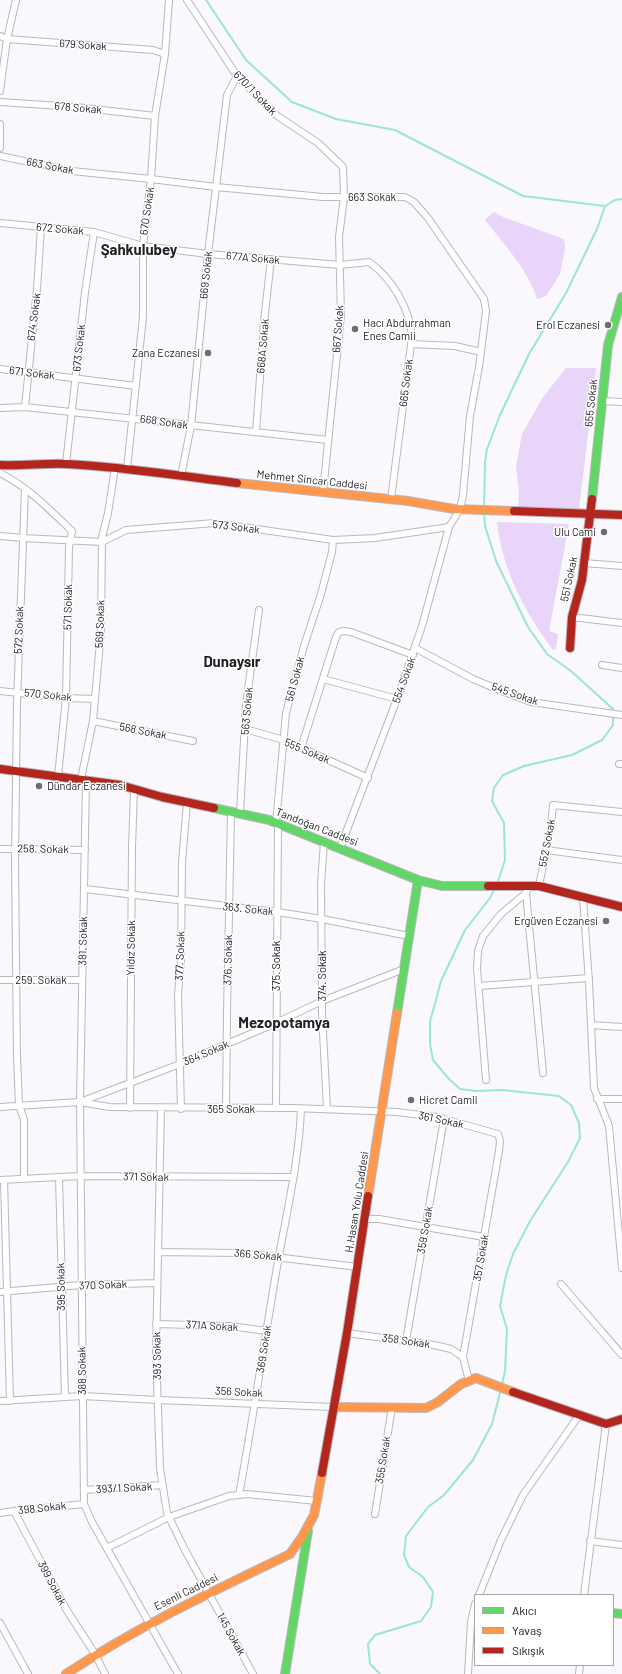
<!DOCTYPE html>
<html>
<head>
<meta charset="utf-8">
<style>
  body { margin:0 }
  #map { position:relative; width:622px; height:1674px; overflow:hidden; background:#faf8fc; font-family:Barlow,sans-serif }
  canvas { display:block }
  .legend { position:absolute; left:474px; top:1594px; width:140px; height:72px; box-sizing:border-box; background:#fff; border:1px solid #a8a7a9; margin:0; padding:5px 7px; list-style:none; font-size:12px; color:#252227 }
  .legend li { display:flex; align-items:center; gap:8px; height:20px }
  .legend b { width:20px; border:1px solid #a8a7a9 }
</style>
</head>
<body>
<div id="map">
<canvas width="622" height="1674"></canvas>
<ul class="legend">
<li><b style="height:5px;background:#63d668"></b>Akıcı</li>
<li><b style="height:5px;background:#ff974d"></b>Yavaş</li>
<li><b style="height:5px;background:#b3261e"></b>Sıkışık</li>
</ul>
</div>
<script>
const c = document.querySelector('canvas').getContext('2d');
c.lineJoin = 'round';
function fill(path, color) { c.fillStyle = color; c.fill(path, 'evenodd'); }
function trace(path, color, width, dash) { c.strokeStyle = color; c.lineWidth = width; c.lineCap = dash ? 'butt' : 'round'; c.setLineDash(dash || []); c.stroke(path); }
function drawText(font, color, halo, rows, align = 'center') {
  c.font = font + ' Barlow,sans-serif'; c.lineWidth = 3; c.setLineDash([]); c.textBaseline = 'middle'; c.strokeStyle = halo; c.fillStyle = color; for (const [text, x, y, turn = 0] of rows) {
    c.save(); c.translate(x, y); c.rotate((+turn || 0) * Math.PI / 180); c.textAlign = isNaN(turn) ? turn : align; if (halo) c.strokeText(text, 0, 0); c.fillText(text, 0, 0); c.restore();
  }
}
fill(new Path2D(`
  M494,212L503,217L564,239L565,249L560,274L546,296L537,299C529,271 503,243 485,220Z
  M566,368H596L579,509H518L519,491L516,466L522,434L543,397Z
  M497,522L569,524L549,631L558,634L556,649L553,650C525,613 502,569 497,522Z`), '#e8d5f9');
trace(new Path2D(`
  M206,0L246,60L292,102L336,119L395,130L523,196L605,206
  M484,508L485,462L487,449L500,415L529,354L566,293L597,229L605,206L615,200L622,199
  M484,512L485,526L496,561L528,627L547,654L571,671L613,709V725L602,740L572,755L524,766L503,775L494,788L492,801L504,823L505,860L497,884
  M495,888L490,898L465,930L441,981L430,1022V1044L433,1060L449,1079L460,1089L476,1091L502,1090L559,1096L571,1105L579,1123L580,1138L568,1162L530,1221L513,1254L506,1275L500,1306L507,1329L505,1371L502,1385
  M380,1674L370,1664L368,1644L375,1635L421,1621L431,1607L433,1592L423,1577L409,1567L404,1555L406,1536L428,1507L444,1495L473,1460L492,1424L501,1389`), '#99e5d6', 2);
const street = new Path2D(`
  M187,0L237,76L276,115L318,143L343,167L344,197L339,237L341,315L323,492
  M0,36L7,39L153,50L165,54
  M0,91L7,39L16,0
  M0,102L76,107L155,116
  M0,124V148
  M0,156L72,171L151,179L216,187L323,197H405L414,202L428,218L484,299L486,311L479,367L470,416L463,495L460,509L449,527L422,626L397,699L340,848
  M0,223L94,232L143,246L208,254L340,265L369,262C392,278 410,309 412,337L391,499
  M411,344L455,346L481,352
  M0,369L136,386
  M602,401L622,402
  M25,407L37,289L41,227
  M0,408L25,407L328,440
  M256,432L264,322L271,259
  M66,464L85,292L94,232
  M127,469L143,317V246L151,179L155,116L165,54L169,0
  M0,473C28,487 50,510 72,531L69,547L66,698L58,776
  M181,476L191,426L208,254L227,95L237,76
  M0,536L23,538L102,542L126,530L215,523L333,540L375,538L449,527
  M584,563L622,566
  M572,617L622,623
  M415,648L473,679L504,692L531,702L622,715
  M602,665L622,668
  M323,679L397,699
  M0,691L66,698L95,699
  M93,721L193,741
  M245,729L284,740L368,778
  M301,748L336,637L339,632L344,631L351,632L413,655
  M619,764H622
  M81,779L93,721L101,631L102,537L108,513L115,468
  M86,780L80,1102L84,1504L92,1522L178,1674
  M240,813L246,704L259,610
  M276,823L286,713L304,646L321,594L332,552L333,540
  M324,842L321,884L322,1013L327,1109
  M0,849L85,850
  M546,850L622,860
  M539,886L551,826L553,805L622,812
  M85,889L277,912L322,919L409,936
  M526,893L543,1073
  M583,898L589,982L594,1088L609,1126L622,1268
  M0,980H82
  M479,986L589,978
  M591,1025L622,1027
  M486,1080L477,968L478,951L483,936L501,914L526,893L529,886
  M597,1099H622
  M80,1102L109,1107L293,1108L397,1112L437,1117L498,1134L500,1141L499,1151L463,1357L469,1381
  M0,1107L80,1102L180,1064L276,1023L322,1001L404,969
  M130,1108L132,847L134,789
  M276,1108L278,823
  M161,1109L156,1352L160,1468L167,1513L185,1550L253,1674
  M181,1109L178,994L181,960L182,862L187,803
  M226,1109L227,1015L231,811
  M59,1177L65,1397
  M24,1179V1120L19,1105L17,1057L15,861L17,703L25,489
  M0,1180L80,1176L293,1177
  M4,1180L10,1401
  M365,1219H379L484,1237
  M158,1252L242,1253L358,1267
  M561,1284L622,1355
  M0,1292L81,1285L157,1283
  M156,1324L230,1326L267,1331
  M347,1333L434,1345L451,1349L463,1357
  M406,1341L444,1119
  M0,1401L82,1396L158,1400L333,1407
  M84,1490L163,1485
  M239,1495C253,1419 264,1343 277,1267C286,1215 299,1162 301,1109
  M14,1511L66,1609L95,1654L105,1674
  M0,1513L14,1511L84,1504
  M375,1514L392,1407
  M590,1541L622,1545
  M107,1548L169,1517L229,1496L247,1494L317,1501
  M479,1595L501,1540L523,1495L580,1414
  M584,1595L606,1424
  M0,1623L28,1674
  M468,1674L471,1622L475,1604
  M579,1674L580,1665`);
const fast = new Path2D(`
  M592,499L608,345L622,297
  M214,808L269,820L418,880L442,886H488
  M397,1013L418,880
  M613,1613L622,1614
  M285,1674L308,1531`);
const slow = new Path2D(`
  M237,483L408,501L454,509L514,511
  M368,1196L397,1013
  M333,1407L426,1408L438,1402L461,1384L476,1378L513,1392
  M66,1674C137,1627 213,1591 290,1554L302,1537L314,1515L322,1473`);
const jam = new Path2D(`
  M0,465C22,466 45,463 67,464C124,467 181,476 237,483
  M514,511L622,515
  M570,648L572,617L582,580L592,499
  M0,769L120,785L162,797L214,808
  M488,886H539L622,907
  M513,1392L606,1424L622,1419
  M322,1473L347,1333L368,1196`);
trace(street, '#bab8bd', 8);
trace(fast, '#bab8bd', 10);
trace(slow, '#bab8bd', 10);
trace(jam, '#bab8bd', 10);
trace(street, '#fefeff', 6);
trace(fast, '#63d668', 8);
trace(slow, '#ff974d', 8);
trace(jam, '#b3261e', 8);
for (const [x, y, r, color] of [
  [608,325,4,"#706d72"],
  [355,329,4,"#706d72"],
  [208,353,4,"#706d72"],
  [604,532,4,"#706d72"],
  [39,786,4,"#706d72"],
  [606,921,4,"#706d72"],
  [411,1100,4,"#706d72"]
]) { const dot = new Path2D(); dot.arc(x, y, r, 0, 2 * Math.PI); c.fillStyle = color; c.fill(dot); trace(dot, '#fff', 1.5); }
drawText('11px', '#252227', '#fff', [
  ["679 Sokak",83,45,4],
  ["670/1 Sokak",255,93,46],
  ["678 Sokak",78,108,5],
  ["663 Sokak",50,166,11],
  ["663 Sokak",372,197],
  ["670 Sokak",147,211,-82],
  ["672 Sokak",60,229,5],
  ["677A Sokak",253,258,5],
  ["669 Sokak",206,275,-84],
  ["674 Sokak",34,317,-83],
  ["667 Sokak",338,329,-86],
  ["668A Sokak",263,346,-85],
  ["673 Sokak",79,348,-84],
  ["671 Sokak",32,373,7],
  ["665 Sokak",406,383,-83],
  ["655 Sokak",591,403,-84],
  ["668 Sokak",164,422,8],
  ["Mehmet Sincar Caddesi",312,480,6],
  ["573 Sokak",236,527,7],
  ["551 Sokak",569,579,-78],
  ["571 Sokak",68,607,-89],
  ["569 Sokak",100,624,-88],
  ["572 Sokak",19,630,-88],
  ["561 Sokak",295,679,-75],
  ["554 Sokak",404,680,-70],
  ["545 Sokak",515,694,19],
  ["570 Sokak",48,695,6],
  ["563 Sokak",247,711,-85],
  ["568 Sokak",143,731,11],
  ["555 Sokak",307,751,23],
  ["Tandoğan Caddesi",317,827,21],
  ["552 Sokak",547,843,-79],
  ["258. Sokak",43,849,1],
  ["363. Sokak",248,909,6],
  ["381. Sokak",83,941,-89],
  ["Yıldız Sokak",131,948,-89],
  ["377. Sokak",180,956,-88],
  ["376. Sokak",228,960,-89],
  ["375. Sokak",276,966,-90],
  ["374. Sokak",322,976,-90],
  ["259. Sokak",41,980],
  ["364 Sokak",206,1053,-23],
  ["365 Sokak",231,1109],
  ["361 Sokak",441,1120,12],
  ["371 Sokak",146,1177,1],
  ["H.Hasan Yolu Caddesi",357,1202,-81],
  ["359 Sokak",425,1230,-80],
  ["366 Sokak",258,1255,5],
  ["357 Sokak",481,1258,-80],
  ["370 Sokak",103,1285,-2],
  ["395 Sokak",61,1287,-91],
  ["371A Sokak",212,1326,3],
  ["358 Sokak",406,1341,8],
  ["369 Sokak",264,1349,-81],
  ["393 Sokak",157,1356,-91],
  ["388 Sokak",82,1371,-91],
  ["356 Sokak",239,1392,3],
  ["355 Sokak",383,1460,-81],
  ["393/1 Sokak",124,1488,-3],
  ["398 Sokak",42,1508,-6],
  ["399 Sokak",52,1583,62],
  ["Esenli Caddesi",186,1592,-26],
  ["145 Sokak",231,1634,61]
]);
drawText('11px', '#252227', '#fff', [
  ["Hacı Abdurrahman",363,323,"left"],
  ["Enes Camii",363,336,"left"],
  ["Erol Eczanesi",600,325],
  ["Zana Eczanesi",200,353],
  ["Ulu Cami",596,532],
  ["Dündar Eczanesi",47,786,"left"],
  ["Ergüven Eczanesi",598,921],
  ["Hicret Camii",419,1100,"left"]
], 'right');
drawText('bold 15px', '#252227', '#fff', [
  ["Şahkulubey",139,250],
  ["Dunaysır",232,662],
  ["Mezopotamya",284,1023]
]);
</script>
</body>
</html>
